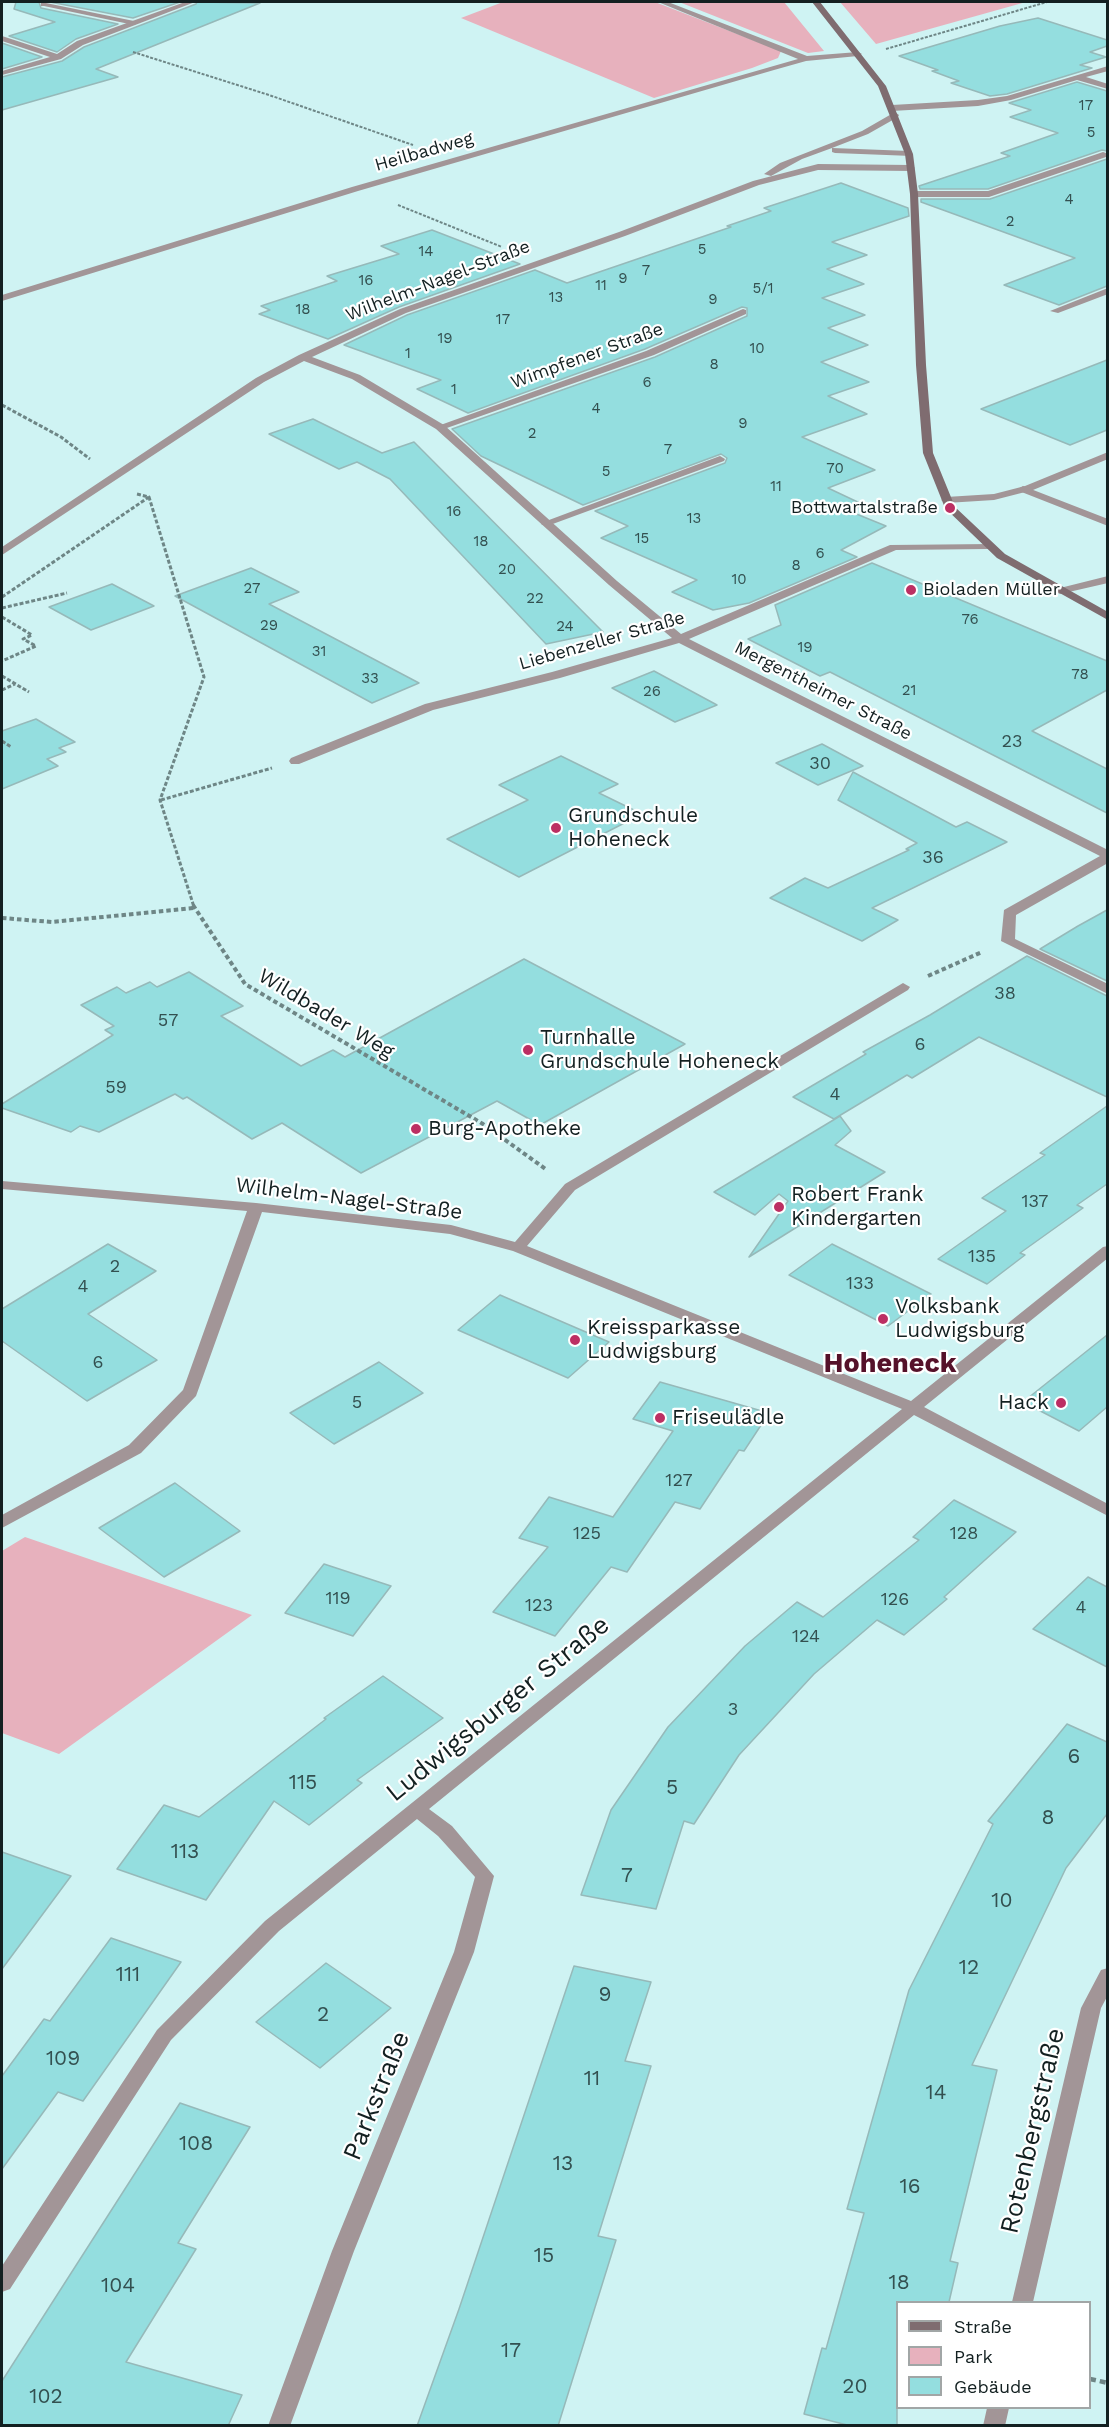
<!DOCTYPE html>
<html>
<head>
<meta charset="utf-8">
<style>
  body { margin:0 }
  #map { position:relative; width:1109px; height:2427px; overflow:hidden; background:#cff3f3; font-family:"Work Sans",sans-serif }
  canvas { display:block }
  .frame { position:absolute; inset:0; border:3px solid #132021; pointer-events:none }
  .legend { position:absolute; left:896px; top:2301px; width:195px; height:108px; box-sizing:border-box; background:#fff; border:2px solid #a1a6a6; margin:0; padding:8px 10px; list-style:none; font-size:18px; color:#132021 }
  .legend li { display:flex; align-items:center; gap:12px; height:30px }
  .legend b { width:30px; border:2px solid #a1a6a6 }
</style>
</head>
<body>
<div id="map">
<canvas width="1109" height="2427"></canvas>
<div class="frame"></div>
<ul class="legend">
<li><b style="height:8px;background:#7f6c70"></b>Straße</li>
<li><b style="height:16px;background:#e7b1bd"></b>Park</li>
<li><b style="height:16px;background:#94dedf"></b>Gebäude</li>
</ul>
</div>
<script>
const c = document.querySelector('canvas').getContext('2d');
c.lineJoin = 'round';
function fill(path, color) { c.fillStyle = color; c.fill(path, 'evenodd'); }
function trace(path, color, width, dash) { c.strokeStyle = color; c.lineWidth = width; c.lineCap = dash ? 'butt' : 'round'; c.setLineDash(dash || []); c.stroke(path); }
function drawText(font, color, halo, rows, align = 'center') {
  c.font = font + ' "Work Sans",sans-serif'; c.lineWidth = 4.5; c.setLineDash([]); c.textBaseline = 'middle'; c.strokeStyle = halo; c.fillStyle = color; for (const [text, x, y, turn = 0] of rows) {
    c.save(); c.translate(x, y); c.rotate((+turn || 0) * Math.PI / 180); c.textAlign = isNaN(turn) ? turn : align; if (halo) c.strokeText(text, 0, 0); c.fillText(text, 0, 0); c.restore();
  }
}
fill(new Path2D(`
  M503,2H655L781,51L778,58L752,68L654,98L461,18Z
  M679,2H784L824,51L808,53Z
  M840,2H1026L876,44Z
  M25,1537L252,1615L59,1754L2,1733V1551Z`), '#e7b1bd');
const building = new Path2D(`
  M16,2H39L41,8L118,24L76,39L57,52L9,36L55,22L14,9Z
  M50,2H180L133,18Z
  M197,2L260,3L96,69L118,77L2,110V77L62,61L84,47L196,4Z
  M1038,18L1107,40V46L1090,52L1106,57L1080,65L1092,68L1007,94L990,96L951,83L959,81L932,71L938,70L899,56L1000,26Z
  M2,43L42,57L2,69Z
  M1077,82L1107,91V151L1102,150L988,189H920L919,186L1010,156L1001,153L1058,133L1010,117L1031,110L1009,103Z
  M1107,159V286L1059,305L1004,285L1075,258L921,202V199H990Z
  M841,183L908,208L909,216L832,242L867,255L827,269L864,284L822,298L865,315L828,328L868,345L821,362L869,382L828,396L867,414L802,437L875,470L828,488L864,505L849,511L886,526L841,550L857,557L749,603L713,610L672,592L697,580L601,538L628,526L595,511L725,463L727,458L721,454L583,505L481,456L452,429L655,357L747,316V308L742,307L645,349L468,413L417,389L441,380L344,345L407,315L535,270L567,283L731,227L727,226L771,211L764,208Z
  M432,230L520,264L399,307L328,339L259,314L270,310L261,306L337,281L327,276L399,254L381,246Z
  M1107,360V430L1070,445L981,409Z
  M313,419L382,453L414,442L603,632L546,644L390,479L357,462L339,469L269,434Z
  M872,563L1107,661V690L1032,731L1107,769V813L830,672L820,676L748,639L781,625L775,605Z
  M251,568L299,592L269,604L419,683L372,703L175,596Z
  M112,584L154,606L91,630L49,607Z
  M654,671L717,705L675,722L612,688Z
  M36,719L75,742L59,748L66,752L47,759L58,766L2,789V731Z
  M822,744L863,766L818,785L776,763Z
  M561,756L618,784L599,793L642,814L519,877L447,839L528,800L499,785Z
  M853,772L956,827L967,822L1007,842L872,908L898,920L862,941L770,898L805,878L828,888L909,850L906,849L917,843L838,800Z
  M1107,910V981L1040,949L1078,926Z
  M1027,956L1107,996V1097L979,1037L912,1078L907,1075L834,1119L793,1097L866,1054L863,1052L930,1015Z
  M524,959L685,1044L540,1125L497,1101L361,1173L282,1123L252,1139L187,1097L183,1099L175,1094L99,1132L80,1126L71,1132L2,1108V1104L113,1035L105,1030L114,1026L81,1005L117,987L126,993L150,982L157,987L189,972L243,1006L221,1016L301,1066L333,1050L345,1057Z
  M1107,1106V1184L1077,1205L1083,1208L1020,1253L1025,1255L987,1284L938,1259L1006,1211L982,1198L1045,1155L1040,1153Z
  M840,1116L851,1131L835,1145L885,1172L749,1257L788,1201L779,1194L755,1215L714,1192Z
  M108,1244L156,1271L88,1314L157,1360L87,1401L2,1341V1309Z
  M832,1244L931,1294L888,1326L789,1275Z
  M500,1295L609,1342L568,1378L458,1330Z
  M1107,1335V1407L1079,1431L1023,1402Z
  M379,1362L423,1393L334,1444L290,1413Z
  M660,1382L769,1413L744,1451L739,1450L700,1509L675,1502L627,1572L611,1567L555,1636L493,1612L548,1547L519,1538L549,1497L613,1517L673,1431L633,1419Z
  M175,1483L240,1531L164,1577L99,1528Z
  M954,1500L1016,1532L944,1597L947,1599L904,1635L877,1620L814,1674L739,1755L694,1824L684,1821L656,1909L581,1895L611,1810L668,1727L745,1646L797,1602L823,1617L919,1540L913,1537Z
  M324,1564L391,1586L353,1636L285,1613Z
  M1088,1577L1107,1587V1667L1033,1629Z
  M383,1676L443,1718L357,1780L362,1783L309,1825L274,1801L206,1900L117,1869L164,1805L199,1817L326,1719L324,1718Z
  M1067,1724L1107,1742V1814L1066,1868L972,2065L997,2070L950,2261L958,2263L949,2302H897V2426H851L804,2414L822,2348L826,2349L864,2213L847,2209L909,1990L993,1824L988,1821Z
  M2,1852L71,1876L2,1969Z
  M111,1938L181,1962L83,2101L58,2092L2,2169V2076L44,2019L50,2021Z
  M326,1963L391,2008L320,2068L256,2022Z
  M574,1966L651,1982L625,2061L651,2066L598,2236L616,2240L558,2426H417L459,2309Z
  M180,2103L250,2127L178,2243L196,2249L126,2362L242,2395L228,2426H2V2381Z`);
fill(building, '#94dedf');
trace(building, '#96b9b9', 1.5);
trace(new Path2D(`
  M886,49L1047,2
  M133,52L269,95L413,145
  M398,205L502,247`), '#6e8686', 2, [3, 1.5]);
trace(new Path2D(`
  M2,405L61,437L90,459
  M137,494L149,497L204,677L160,800L194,907
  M2,597L149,497
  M2,608L67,593
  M2,617L32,635L23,639L36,646L2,661
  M2,676L29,692
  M2,690L15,684
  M2,741L11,747
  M161,800L272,768`), '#6e8686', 3, [4, 2]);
trace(new Path2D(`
  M193,905L245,984L483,1124L547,1170
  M2,918L52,922L194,908
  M928,976L982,952`), '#6e8686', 4, [4.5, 3]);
trace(new Path2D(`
  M1090,2379L1108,2383`), '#6e8686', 4.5, [6, 4]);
fill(new Path2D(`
  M41,2L134,21L138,23L134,25L44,6H41Z
  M658,2H668L807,56L858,52L862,54L858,56L806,61L774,70L358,191L2,301V295L352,187L798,59Z
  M1103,152L1106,153V157L989,197H914L910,194L914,191H988Z
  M743,309L746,310V314L654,355L444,429L435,427L646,351Z
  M720,456L725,459L724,461L550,525H542L541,523Z
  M1023,486L1108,519V526L1019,491L1018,489Z
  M1108,576V583L1060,594L1054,591L1056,589Z`), '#a29597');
fill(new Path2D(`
  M185,2H195L83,45L61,59L2,75V71L50,57L2,41V36L57,54L77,41Z
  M1108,66V71L1086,77L1108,84V89L1077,80L1011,100L978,106L892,111L888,108L892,105L978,100L1007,96Z
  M895,112L899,115L898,117L868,134L832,148L909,151L912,152V156L835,153L832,152V148L802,159L771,176L764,174L780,163L862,131Z
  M818,164L911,165L915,168L911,171L818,170L759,185L625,236L406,313L312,357L360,375L444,425L617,581L681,634L890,545L991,544V548L987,549L896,550L689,639L1108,850V863L1016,915L1015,939L1108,984V994L1001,941L1004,910L1100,856L679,643L560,678L433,710L299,764H291L289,761L291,758L425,704L552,672L672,638L609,585L436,429L352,379L304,361L264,382L2,555V547L256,378L299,355L400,309L619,232L753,181Z
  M1108,288V294L1058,313L1050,311Z
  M1108,452V459L1033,490L994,500L946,503L941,500L946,497L994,494L1025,486Z
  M903,983L910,987L908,990L575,1190L527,1246L911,1401L1103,1247L1108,1246V1258L924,1407L1108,1504V1516L914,1415L429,1809L452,1826L494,1876L474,1952L354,2251L290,2426H268L332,2251L454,1952L475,1877L438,1836L417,1819L279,1931L171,2040L10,2289L2,2292V2266L157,2030L265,1921L902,1409L513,1251L450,1234L262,1212L196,1396L141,1453L2,1528V1515L129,1445L183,1390L247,1211L2,1189V1181L256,1203L451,1225L515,1242L565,1184Z
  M1108,1968V1995L1101,2008L1033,2302H1012L1081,2008L1101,1970Z
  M987,2408H1009L1005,2426H983Z`), '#a29597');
fill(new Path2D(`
  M812,2H820L886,86L913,154L918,194L926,365L933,453L955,507L1005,554L1108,612V620L997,558L945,508L923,453L916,365L910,194L905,154L878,86Z`), '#7f6c70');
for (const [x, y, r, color] of [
  [950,508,6,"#bc2f63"],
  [911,590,6,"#bc2f63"],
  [556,828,6,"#bc2f63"],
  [528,1050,6,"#bc2f63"],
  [416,1129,6,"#bc2f63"],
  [779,1207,6,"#bc2f63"],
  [883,1319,6,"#bc2f63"],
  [575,1340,6,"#bc2f63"],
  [1061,1403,6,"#bc2f63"],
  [660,1418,6,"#bc2f63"]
]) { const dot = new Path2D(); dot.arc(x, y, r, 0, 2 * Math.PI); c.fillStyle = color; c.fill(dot); trace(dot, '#fff', 2); }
drawText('15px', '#335050', null, [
  ["17",1086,106],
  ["5",1091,133],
  ["4",1069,200],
  ["2",1010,222],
  ["5",702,250],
  ["14",426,252],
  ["7",646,271],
  ["9",623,279],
  ["16",366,281],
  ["11",601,286],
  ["5/1",763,289],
  ["13",556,298],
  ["9",713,300],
  ["18",303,310],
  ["17",503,320],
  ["19",445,339],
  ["10",757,349],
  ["1",408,354],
  ["8",714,365],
  ["6",647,383],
  ["1",454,390],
  ["4",596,409],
  ["9",743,424],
  ["2",532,434],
  ["7",668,450],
  ["70",835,469],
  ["5",606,472],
  ["11",776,487],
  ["16",454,512],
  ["13",694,519],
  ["15",642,539],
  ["18",481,542],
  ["6",820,554],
  ["8",796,566],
  ["20",507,570],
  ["10",739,580],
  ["27",252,589],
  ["22",535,599],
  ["76",970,620],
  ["29",269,626],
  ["24",565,627],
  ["19",805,648],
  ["31",319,652],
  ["78",1080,675],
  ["33",370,679],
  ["21",909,691],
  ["26",652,692]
]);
drawText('18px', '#132021', '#fff', [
  ["Heilbadweg",424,152,-16],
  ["Wilhelm-Nagel-Straße",438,281,-21],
  ["Wimpfener Straße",587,356,-20],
  ["Liebenzeller Straße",602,641,-16],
  ["Mergentheimer Straße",823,691,27]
]);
drawText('18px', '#132021', '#fff', [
  ["Bottwartalstraße",938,508],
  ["Bioladen Müller",923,590,"left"]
], 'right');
drawText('18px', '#335050', null, [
  ["23",1012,742],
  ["30",820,764],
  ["36",933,858],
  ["38",1005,994],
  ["57",168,1021],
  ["6",920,1045],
  ["59",116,1088],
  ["4",835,1095],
  ["137",1035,1202],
  ["135",982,1257],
  ["2",115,1267],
  ["133",860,1284],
  ["4",83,1287],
  ["6",98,1363],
  ["5",357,1403],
  ["127",679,1481],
  ["125",587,1534],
  ["128",964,1534],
  ["119",338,1599],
  ["126",895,1600],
  ["123",539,1606],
  ["4",1081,1608],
  ["124",806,1637],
  ["3",733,1710]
]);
drawText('21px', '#132021', '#fff', [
  ["Grundschule",568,816],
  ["Hoheneck",568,840],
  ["Turnhalle",540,1038],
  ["Grundschule Hoheneck",540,1062],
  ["Burg-Apotheke",428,1129],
  ["Robert Frank",791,1195],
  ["Kindergarten",791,1219],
  ["Volksbank",895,1307],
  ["Ludwigsburg",895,1331],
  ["Kreissparkasse",587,1328],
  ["Ludwigsburg",587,1352],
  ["Hack",1049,1403,"right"],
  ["Friseulädle",672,1418]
], 'left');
drawText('21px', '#132021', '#fff', [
  ["Wildbader Weg",326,1014,31],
  ["Wilhelm-Nagel-Straße",349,1199,7]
]);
drawText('21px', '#335050', null, [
  ["6",1074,1757],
  ["115",303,1783],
  ["5",672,1788],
  ["8",1048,1818],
  ["113",185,1852],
  ["7",627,1876],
  ["10",1002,1901],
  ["12",969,1968],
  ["111",128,1975],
  ["9",605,1995],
  ["2",323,2015],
  ["109",63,2059],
  ["11",592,2079],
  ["14",936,2093],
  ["108",196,2144],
  ["13",563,2164],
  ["16",910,2187],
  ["15",544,2256],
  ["18",899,2283],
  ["104",118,2286],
  ["17",511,2351],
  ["20",855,2387],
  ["102",46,2397]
]);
drawText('26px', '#132021', '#fff', [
  ["Ludwigsburger Straße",498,1709,-39],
  ["Parkstraße",377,2096,-68],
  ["Rotenbergstraße",1033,2131,-77]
]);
drawText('bold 27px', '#55112a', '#fff', [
  ["Hoheneck",890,1364]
]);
</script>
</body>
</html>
